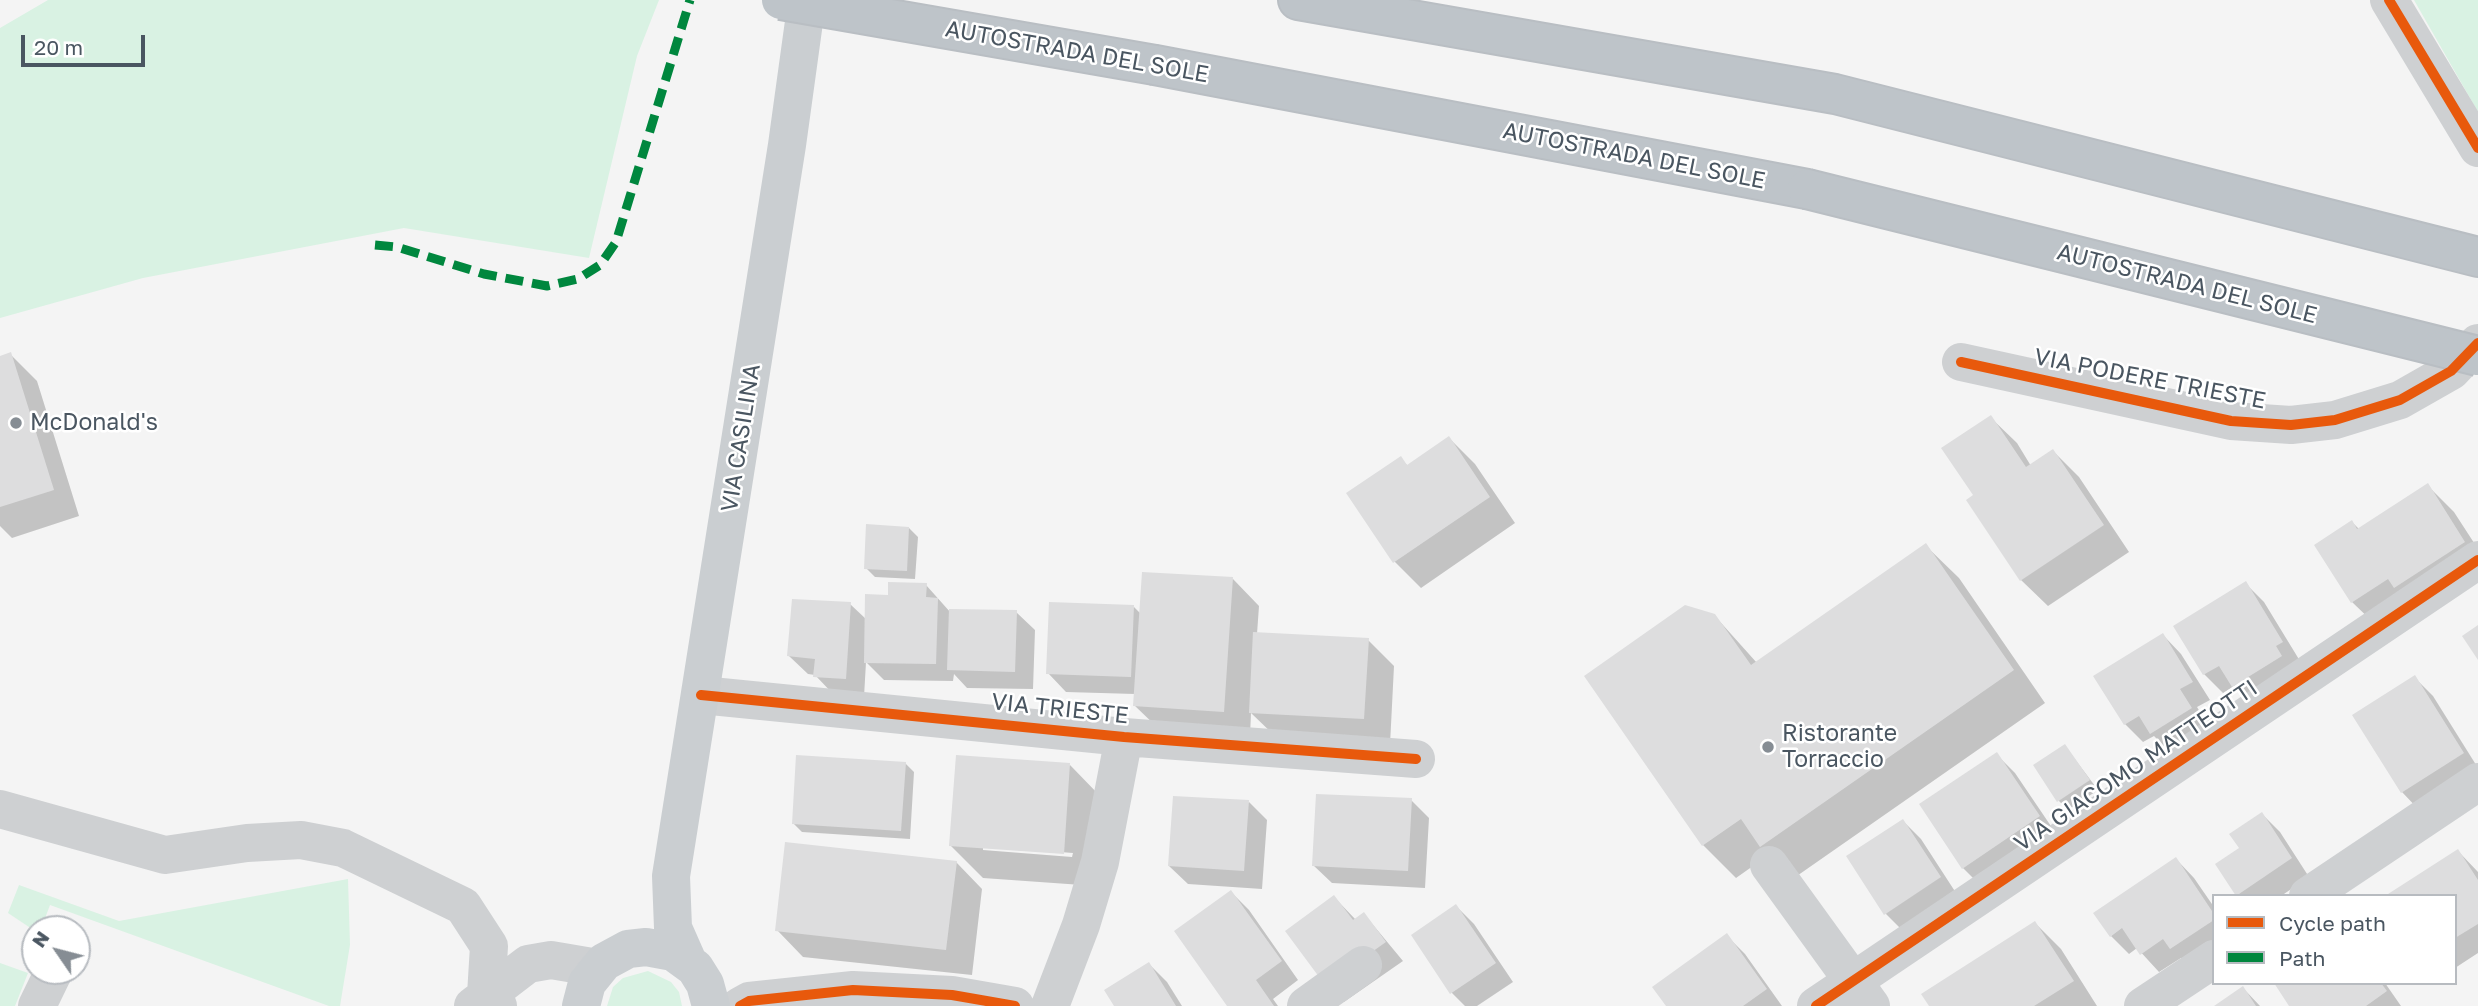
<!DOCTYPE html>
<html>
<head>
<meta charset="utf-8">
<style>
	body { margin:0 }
	#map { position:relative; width:2478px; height:1006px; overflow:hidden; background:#f4f4f4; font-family:"Golos Text",sans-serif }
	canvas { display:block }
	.legend { position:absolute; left:2212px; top:894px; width:245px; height:91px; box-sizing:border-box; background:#fff; border:2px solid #b7bbc0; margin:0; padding:9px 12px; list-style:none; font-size:21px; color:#4a5661 }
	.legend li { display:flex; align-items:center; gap:14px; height:35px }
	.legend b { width:35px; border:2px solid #b7bbc0 }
	.north { position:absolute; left:21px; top:915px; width:70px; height:70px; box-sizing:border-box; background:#fff; border:2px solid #b7bbc0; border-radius:50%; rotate:305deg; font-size:19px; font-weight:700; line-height:28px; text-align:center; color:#4a5661 }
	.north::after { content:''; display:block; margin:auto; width:24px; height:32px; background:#868d94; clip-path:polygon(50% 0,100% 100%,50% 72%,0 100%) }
	.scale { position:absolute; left:21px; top:35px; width:124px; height:32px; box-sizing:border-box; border:4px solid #4a5661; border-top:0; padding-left:9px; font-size:21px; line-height:24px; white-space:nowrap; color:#4a5661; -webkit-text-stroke:5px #fff; paint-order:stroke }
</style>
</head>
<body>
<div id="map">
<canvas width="2478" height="1006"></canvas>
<ul class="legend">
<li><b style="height:9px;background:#e8590c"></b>Cycle path</li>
<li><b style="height:9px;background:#00873e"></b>Path</li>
</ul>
<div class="north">N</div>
<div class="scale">20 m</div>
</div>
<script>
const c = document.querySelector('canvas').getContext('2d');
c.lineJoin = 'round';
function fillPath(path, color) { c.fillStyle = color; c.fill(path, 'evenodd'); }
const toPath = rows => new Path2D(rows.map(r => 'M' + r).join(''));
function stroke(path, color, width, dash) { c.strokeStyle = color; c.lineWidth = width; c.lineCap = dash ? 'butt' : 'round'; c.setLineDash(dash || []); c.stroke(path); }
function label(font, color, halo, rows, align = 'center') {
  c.font = font + ' "Golos Text",sans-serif'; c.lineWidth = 5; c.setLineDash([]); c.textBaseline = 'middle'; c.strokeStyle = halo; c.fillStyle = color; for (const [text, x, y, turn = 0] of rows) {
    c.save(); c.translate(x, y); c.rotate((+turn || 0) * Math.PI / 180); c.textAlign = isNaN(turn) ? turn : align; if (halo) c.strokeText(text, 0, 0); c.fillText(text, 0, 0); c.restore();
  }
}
fillPath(toPath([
	[48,0,659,0,637,56,589,258,404,228,143,278,0,318,0,28],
	[2414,0,2478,0,2478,112],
	[348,879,350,945,340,1006,329,1006,50,905,41,929,35,931,8,913,19,885,119,921],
	[0,963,28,973,15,1006,0,1006],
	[648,971,671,982,679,992,682,1006,607,1006,613,987,623,978]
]), '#d9f2e3');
fillPath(toPath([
	[10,354,37,381,79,516,12,538,0,526,0,358],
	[1990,417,2017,443,2031,466,2053,451,2079,477,2129,552,2048,606,2021,580,1969,501,1976,496],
	[1449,438,1475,464,1515,523,1421,588,1394,561,1401,459,1408,466],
	[2428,486,2454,512,2478,549,2379,628,2352,602,2352,522,2359,529],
	[909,528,918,537,915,579,875,577,866,568],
	[1926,546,1959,578,2045,703,1794,878,1770,854,1736,878,1703,845,1714,615,1757,663],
	[1233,579,1259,606,1257,634,1368,640,1394,666,1390,745,1277,738,1251,713,1250,737,1161,731,1134,705,1135,694,1066,692,1048,673,1134,607,1141,614],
	[2246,584,2264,602,2300,661,2252,704,2234,686,2223,693,2204,674,2175,626],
	[926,585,951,613,1016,612,1035,630,1033,689,967,688,954,674,953,681,884,680,866,662,864,697,834,695,815,675,808,674,789,656,850,604,867,620,890,596],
	[2163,635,2181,654,2210,700,2197,707,2209,727,2169,751,2154,736,2143,742,2125,724],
	[2415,678,2433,696,2478,768,2420,811,2402,792],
	[2065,746,2098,790,2068,810,2059,801],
	[1997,755,2015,773,2057,835,1981,886,1963,868,1921,805],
	[905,763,914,772,910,839,802,832,793,823],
	[1070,765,1102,798,1096,886,983,878,950,845],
	[983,846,1073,853,1072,857,983,850],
	[1411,800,1429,818,1425,888,1332,883,1313,865],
	[1249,802,1267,820,1262,889,1188,884,1169,866],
	[2262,814,2280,832,2309,877,2281,896,2239,896,2241,849],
	[1903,821,1921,839,1958,896,1904,932,1886,914],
	[2458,851,2478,872,2478,953,2455,968,2455,896,2391,895],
	[2176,859,2194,878,2214,907,2214,950,2189,966,2181,958,2159,972,2137,948,2129,954,2111,936],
	[956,862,982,889,972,975,803,957,777,930],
	[1231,892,1249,910,1298,980,1273,999,1278,1006,1229,1006],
	[1334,897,1356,920,1364,914,1403,961,1344,1002,1326,984],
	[1456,906,1474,924,1513,982,1477,1006,1465,1006,1452,993],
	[2035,923,2061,949,2097,1006,1931,1006],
	[1727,936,1745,954,1782,1006,1668,1006],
	[1149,964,1167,982,1182,1006,1116,1006],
	[2276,983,2385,983,2401,1006,2291,1006],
	[2243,988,2260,1006,2217,1006]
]), '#0003');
fillPath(toPath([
	[11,352,54,490,0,507,0,356],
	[1991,415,2026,467,2053,449,2104,525,2020,581,1966,500,1973,495,1941,448],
	[1449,436,1490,497,1393,563,1346,493,1401,456,1407,465],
	[2428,483,2465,542,2394,588,2388,579,2351,603,2314,545,2352,520,2357,529],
	[866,524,909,527,907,571,864,569],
	[1926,543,2014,670,1760,847,1741,819,1702,846,1584,676,1685,605,1715,614,1751,665],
	[1142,572,1233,577,1224,712,1133,706],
	[2246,581,2283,642,2276,646,2282,656,2232,687,2219,666,2203,675,2173,626],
	[888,582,927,583,926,597,938,598,936,664,864,663,865,594,888,595],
	[792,599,851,602,846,679,813,677,815,659,787,656],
	[1049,602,1134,605,1131,677,1046,674],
	[949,609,1017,610,1015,672,947,670],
	[2478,625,2478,660,2462,636],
	[1253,632,1369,638,1364,719,1249,713],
	[2163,633,2193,682,2180,689,2192,708,2150,734,2139,716,2124,725,2093,676],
	[2415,675,2464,753,2401,793,2352,715],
	[2065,744,2090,780,2057,802,2033,765],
	[1997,752,2040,816,1962,869,1919,804],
	[796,755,906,762,901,831,792,824],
	[956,755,1070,763,1064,854,949,846],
	[1316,794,1412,798,1408,871,1312,866],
	[1173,796,1249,800,1244,871,1168,866],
	[2262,812,2292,858,2236,896,2215,864,2239,848,2229,834],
	[1903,819,1941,877,1884,915,1846,856],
	[785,842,957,861,946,950,775,931],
	[2458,849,2478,880,2478,924,2455,938,2455,896,2388,894],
	[2176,857,2214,914,2214,920,2170,949,2163,939,2140,955,2122,928,2110,937,2093,913],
	[1231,890,1282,961,1256,980,1274,1006,1227,1006,1174,931],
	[1334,895,1353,920,1364,912,1386,942,1325,985,1285,931],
	[1456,904,1496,963,1450,994,1411,935],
	[2035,921,2074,981,2034,1006,1929,1006,1921,994],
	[1727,933,1767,989,1743,1006,1666,1006,1652,987],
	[1149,962,1176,1006,1114,1006,1104,990],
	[2274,983,2381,983,2387,991,2366,1006,2289,1006],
	[2243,986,2256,1006,2214,1006]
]), '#ddddde');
const highway = toPath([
	[1298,0,1835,94,2478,257],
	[1155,65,1807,189]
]);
stroke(highway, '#b9bec3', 42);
stroke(toPath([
	[2389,0,2478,148],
	[1961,362,2231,421,2291,425,2335,420,2400,400,2451,371,2478,343],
	[701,695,1124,737,1416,759],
	[0,809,165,855,247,843,301,840,343,848,463,906,489,946,486,995,498,1006],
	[1769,865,1871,1006],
	[2308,896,2478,782],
	[37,1006,54,971],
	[473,1006,528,964,551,960,598,968],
	[740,1006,749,1001,853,990,952,995,1015,1006],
	[1050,1006,1081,925,1100,862,1124,737],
	[1306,1006,1363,965],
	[1816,1006,2478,560],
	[2143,1006,2214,959]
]), '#ced0d2', 38);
stroke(toPath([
	[688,962,673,928,671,876,787,145,807,0],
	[581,1006,587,983,604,962,628,949,646,947,673,952,695,968,705,984,711,1006]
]), '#caced1', 38);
stroke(highway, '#bec4c9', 38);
const highwayBridge = toPath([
	[781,0,1155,65],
	[1807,189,2478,356]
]);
stroke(highwayBridge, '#b9bec3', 42, []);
stroke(highwayBridge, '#bec4c9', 38);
stroke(toPath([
	[375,245,397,247,484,274,547,286,578,279,600,265,616,242,690,0]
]), '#00873e', 9, [18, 9]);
stroke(toPath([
	[2389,0,2478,148],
	[1961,362,2231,421,2291,425,2335,420,2400,400,2451,371,2478,343],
	[701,695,1124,737,1416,759],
	[740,1006,749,1001,853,990,952,995,1015,1006],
	[1816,1006,2478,560]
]), '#e8590c', 10);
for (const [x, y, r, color] of [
	[16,423,7,"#868d94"],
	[1768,747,7,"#868d94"]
]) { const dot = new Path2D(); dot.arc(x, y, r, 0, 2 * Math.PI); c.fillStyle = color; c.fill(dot); stroke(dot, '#fff', 2.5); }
label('23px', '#4a5661', '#fff', [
	["AUTOSTRADA DEL SOLE",1077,52,10],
	["AUTOSTRADA DEL SOLE",1634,156,11],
	["AUTOSTRADA DEL SOLE",2187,284,14],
	["VIA PODERE TRIESTE",2150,379,11],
	["VIA CASILINA",741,438,-81],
	["VIA TRIESTE",1060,709,6],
	["VIA GIACOMO MATTEOTTI",2136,766,-34]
]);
label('23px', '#4a5661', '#fff', [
	["McDonald's",30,423],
	["Ristorante",1782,734],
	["Torraccio",1782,760]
], 'left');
</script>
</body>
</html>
